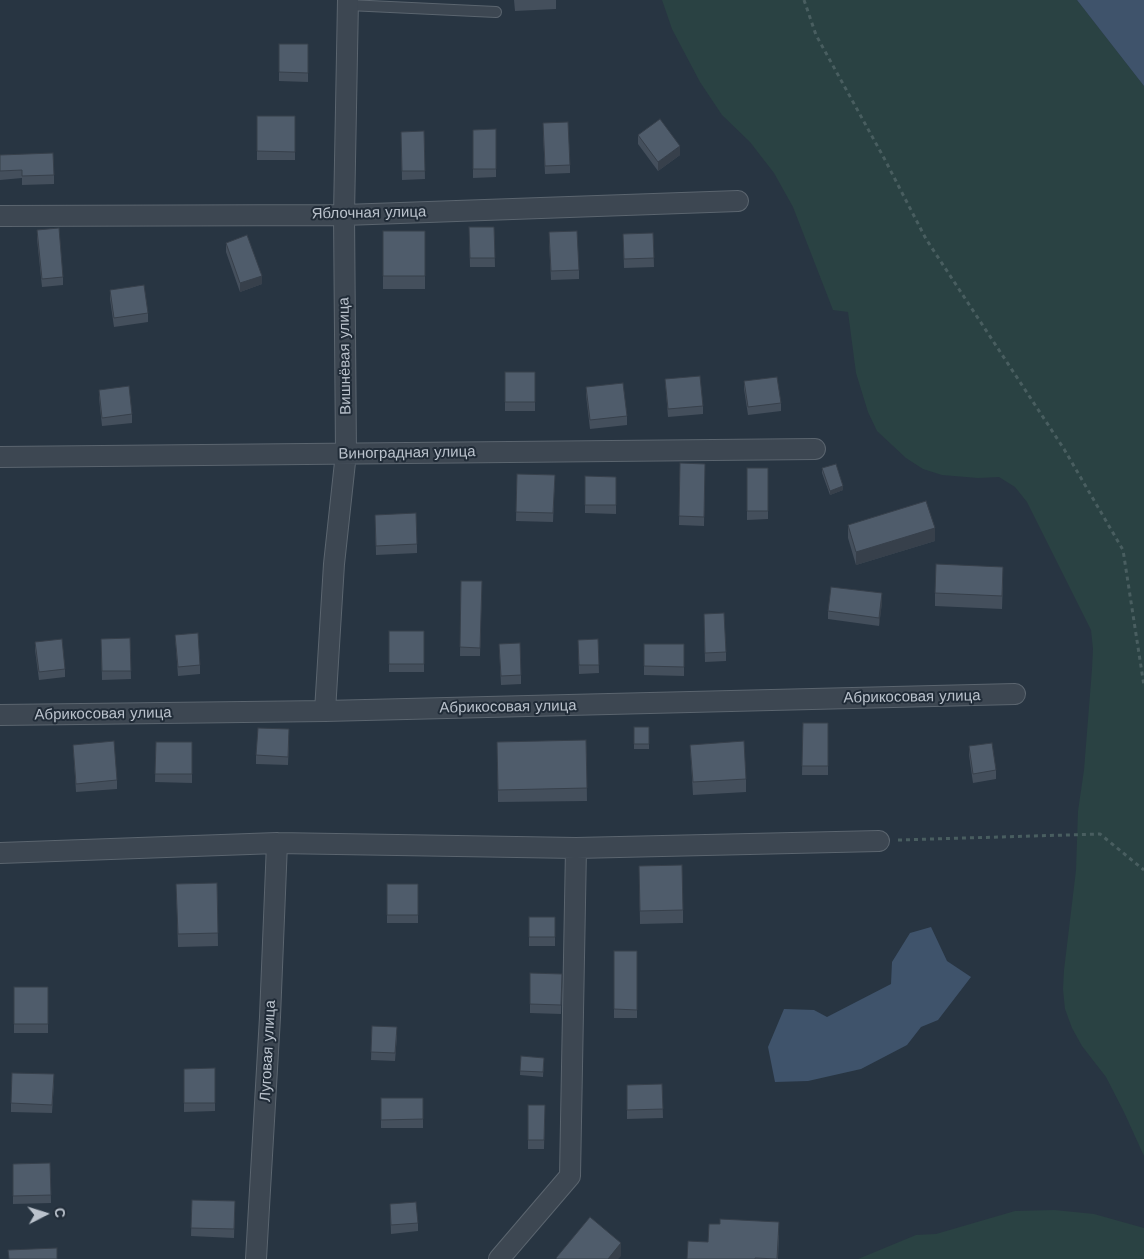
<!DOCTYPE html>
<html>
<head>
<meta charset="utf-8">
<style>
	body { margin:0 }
	#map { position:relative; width:1144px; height:1259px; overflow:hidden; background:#283542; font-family:"Work Sans",sans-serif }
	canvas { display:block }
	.north { position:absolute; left:20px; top:1189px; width:50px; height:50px; -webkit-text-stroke:4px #212c38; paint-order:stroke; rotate:85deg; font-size:14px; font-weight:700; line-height:20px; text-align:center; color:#bac2cc }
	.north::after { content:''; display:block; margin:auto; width:18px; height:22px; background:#bac2cc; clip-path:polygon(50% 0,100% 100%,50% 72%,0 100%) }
</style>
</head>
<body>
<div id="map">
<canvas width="1144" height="1259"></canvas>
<div class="north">С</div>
</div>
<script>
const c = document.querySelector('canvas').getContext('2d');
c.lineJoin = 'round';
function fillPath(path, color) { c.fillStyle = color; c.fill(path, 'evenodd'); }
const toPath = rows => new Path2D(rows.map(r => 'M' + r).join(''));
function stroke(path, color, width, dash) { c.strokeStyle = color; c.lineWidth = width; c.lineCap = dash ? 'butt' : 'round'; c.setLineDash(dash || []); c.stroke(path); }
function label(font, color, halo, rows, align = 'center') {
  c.font = font + ' "Work Sans",sans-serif'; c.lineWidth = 4; c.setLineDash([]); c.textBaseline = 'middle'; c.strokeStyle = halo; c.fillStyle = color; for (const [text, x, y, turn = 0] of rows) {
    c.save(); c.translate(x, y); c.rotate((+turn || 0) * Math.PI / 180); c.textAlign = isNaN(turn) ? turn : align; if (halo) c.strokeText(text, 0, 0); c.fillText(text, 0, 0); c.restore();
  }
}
fillPath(toPath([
	[662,0,1077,0,1144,86,1144,1156,1124,1112,1106,1077,1082,1046,1072,1028,1065,1009,1063,989,1064,970,1076,870,1078,811,1084,770,1092,669,1093,649,1091,630,1027,502,1015,487,999,477,978,478,942,475,923,469,906,458,877,431,868,412,856,373,848,312,833,310,793,207,774,173,750,142,722,115,700,82,672,29],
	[1054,1210,1094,1214,1144,1228,1144,1259,858,1259,916,1235,936,1234,1015,1211]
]), '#2a4243');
fillPath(toPath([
	[1077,0,1144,0,1144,86],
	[931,927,947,961,971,977,938,1020,921,1027,907,1045,861,1069,808,1081,775,1082,768,1047,784,1009,814,1010,827,1017,891,984,892,962,910,933]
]), '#3f536b');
const service = toPath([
	[348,5,496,12]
]);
const minor = toPath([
	[0,216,344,215,738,201],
	[0,457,815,449],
	[325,711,334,564,346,453,344,215,348,0],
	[0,715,325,711,1015,694],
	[0,853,277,843,576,848,879,841],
	[256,1259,270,1017,277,843],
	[499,1259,570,1176,576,848]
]);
stroke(service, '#5b656f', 12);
stroke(minor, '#5b656f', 22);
stroke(toPath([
	[804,0,816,35,884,158,926,239,1064,449,1123,550,1144,686],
	[898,840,1100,834,1144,870]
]), '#495e60', 3, [4, 4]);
stroke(service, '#3d4752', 10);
stroke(minor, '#3d4752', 20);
fillPath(toPath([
	[514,0,556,0,556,9,515,11],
	[308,44,308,82,279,81,279,72],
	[257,116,295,116,295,160,257,160],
	[496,129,496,177,473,178,473,130],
	[424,131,425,179,402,180,401,132],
	[543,132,570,165,570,173,545,174],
	[638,135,680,155,658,171,638,144],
	[0,155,54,175,54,184,22,185,22,178,0,180],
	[469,227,494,227,495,267,470,267],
	[37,230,63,277,63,285,42,287,37,239],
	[383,231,425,276,425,289,383,289],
	[653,233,654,267,624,268,623,234],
	[549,241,579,270,579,279,551,280],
	[226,243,262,284,240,292,226,252],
	[110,290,148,313,148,322,114,327,110,299],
	[505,372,535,372,535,411,505,411],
	[665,379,703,406,703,414,668,417],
	[744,381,781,403,781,411,748,415,744,389],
	[586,387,627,416,627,425,590,429,586,395],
	[99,390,132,414,132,423,102,426,99,398],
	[680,463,705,464,704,526,679,525],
	[747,468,768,468,768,519,747,520],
	[822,468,843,490,830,495,822,473],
	[517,474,555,475,553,522,516,521],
	[585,476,616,477,616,514,585,513],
	[375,515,417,544,417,553,376,555],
	[848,525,935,541,856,565,848,538],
	[1003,580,1002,609,935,606,935,593],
	[461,581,482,581,480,656,460,656],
	[882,602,879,626,828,619,828,611],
	[704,623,726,652,726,661,705,662],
	[389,631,424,631,424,672,389,672],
	[175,635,200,665,200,674,178,676],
	[130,638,131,679,102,680,101,639],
	[598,639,599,673,579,674,578,640],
	[35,642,65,669,65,677,39,680,35,650],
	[499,644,521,675,521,684,501,685],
	[644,644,684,644,684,676,644,675],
	[803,723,828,723,828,775,802,775],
	[634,727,649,727,649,749,634,749],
	[289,738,288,765,256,764,256,755],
	[586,740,587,801,498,802,497,742],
	[156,742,192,742,192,783,155,782],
	[73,745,117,780,117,789,76,792],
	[690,745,746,779,746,792,693,795],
	[969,746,996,770,996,779,973,783,969,755],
	[639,866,683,910,683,923,640,924],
	[217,883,218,946,178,947,176,884],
	[387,884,418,915,418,923,387,923],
	[529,917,555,917,555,946,529,946],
	[614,951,637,951,637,1018,614,1018],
	[562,974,561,1014,530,1013,530,1004],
	[14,987,48,987,48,1033,14,1033],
	[372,1026,397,1035,395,1061,371,1060],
	[521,1056,544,1058,543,1077,520,1075],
	[215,1068,215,1111,184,1112,184,1069],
	[54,1083,52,1113,11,1112,11,1103],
	[662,1084,663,1118,627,1119,627,1085],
	[381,1098,423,1098,423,1128,381,1128],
	[545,1105,544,1149,528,1149,528,1140],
	[50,1163,51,1203,13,1204,13,1164],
	[192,1200,235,1201,234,1238,191,1236],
	[390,1204,418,1223,418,1231,391,1234],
	[779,1235,778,1259,687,1259,708,1242]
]), '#444f5c');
fillPath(toPath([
	[680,146,680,155,658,171,658,162],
	[262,276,262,284,240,292,240,283],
	[843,486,843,490,830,495,830,491],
	[935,528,935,541,856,565,856,552],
	[882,593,882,602,879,626,879,618],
	[621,1243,621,1256,618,1259,608,1259]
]), '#37404b');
const building = toPath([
	[279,44,308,44,308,73,279,72,279,44],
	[257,116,295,116,295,152,257,151,257,116],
	[660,119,680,146,658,162,638,135,660,119],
	[568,122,570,165,545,166,543,123,568,122],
	[496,129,496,169,473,169,473,130,496,129],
	[424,131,425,171,402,171,401,132,424,131],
	[53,153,54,175,22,176,22,170,0,171,0,155,53,153],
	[469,227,494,227,495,258,470,258,469,227],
	[59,228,63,277,42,279,37,230,59,228],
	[383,231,425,231,425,276,383,276,383,231],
	[577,231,579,270,551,271,549,232,577,231],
	[653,233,654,258,624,259,623,234,653,233],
	[247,235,262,276,240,283,226,243,247,235],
	[144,285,148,313,114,318,110,290,144,285],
	[505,372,535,372,535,402,505,402,505,372],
	[700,376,703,406,668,409,665,379,700,376],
	[777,377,781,403,748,407,744,381,777,377],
	[623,383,627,416,590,420,586,387,623,383],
	[129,386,132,414,102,418,99,390,129,386],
	[680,463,705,464,704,517,679,516,680,463],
	[836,464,843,486,830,491,822,468,836,464],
	[747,468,768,468,768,511,747,511,747,468],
	[517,474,555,475,553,513,516,512,517,474],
	[585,476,616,477,616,505,585,505,585,476],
	[926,501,935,528,856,552,848,525,926,501],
	[416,513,417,544,376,546,375,515,416,513],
	[936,564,1003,567,1002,596,935,593,936,564],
	[461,581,482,581,480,648,460,647,461,581],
	[831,587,882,593,879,618,828,611,831,587],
	[724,613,726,652,705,653,704,614,724,613],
	[389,631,424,631,424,664,389,664,389,631],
	[198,633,200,665,178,667,175,635,198,633],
	[130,638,131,671,102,671,101,639,130,638],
	[62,639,65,669,39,672,35,642,62,639],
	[598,639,599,665,579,665,578,640,598,639],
	[520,643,521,675,501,676,499,644,520,643],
	[644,644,684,644,684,667,644,666,644,644],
	[803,723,828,723,828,766,802,766,803,723],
	[634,727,649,727,649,744,634,744,634,727],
	[258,728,289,729,288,757,256,755,258,728],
	[586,740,587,788,498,790,497,742,586,740],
	[114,741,117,780,76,784,73,745,114,741],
	[744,741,746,779,693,782,690,745,744,741],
	[156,742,192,742,192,774,155,774,156,742],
	[992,743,996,770,973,774,969,746,992,743],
	[682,865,683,910,640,911,639,866,682,865],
	[217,883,218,933,178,934,176,884,217,883],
	[387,884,418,884,418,915,387,915,387,884],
	[529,917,555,917,555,937,529,937,529,917],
	[614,951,637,951,637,1010,614,1009,614,951],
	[530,973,562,974,561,1005,530,1004,530,973],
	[14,987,48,987,48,1024,14,1024,14,987],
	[372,1026,397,1027,395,1053,371,1052,372,1026],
	[521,1056,544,1058,543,1072,520,1071,521,1056],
	[215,1068,215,1103,184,1103,184,1069,215,1068],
	[12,1073,54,1074,52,1105,11,1103,12,1073],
	[662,1084,663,1109,627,1110,627,1085,662,1084],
	[381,1098,423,1098,423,1119,381,1120,381,1098],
	[528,1105,545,1105,544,1140,528,1140,528,1105],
	[50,1163,51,1195,13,1196,13,1164,50,1163],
	[192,1200,235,1201,234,1229,191,1228,192,1200],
	[416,1202,418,1223,391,1225,390,1204,416,1202],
	[590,1217,621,1243,608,1259,557,1259,556,1258,590,1217],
	[720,1219,779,1222,777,1259,755,1258,755,1259,687,1259,688,1241,708,1242,709,1224,720,1224,720,1219],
	[57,1248,57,1259,9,1259,8,1250,57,1248]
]);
fillPath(building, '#4f5c6b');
stroke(building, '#37404b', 1);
label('15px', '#bac2cc', '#212c38', [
	["Яблочная улица",369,213,-1],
	["Вишнёвая улица",345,356,-91],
	["Виноградная улица",407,453,-1],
	["Абрикосовая улица",912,697,-1],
	["Абрикосовая улица",508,707,-1],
	["Абрикосовая улица",103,714,-1],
	["Луговая улица",268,1051,-87]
]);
</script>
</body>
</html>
